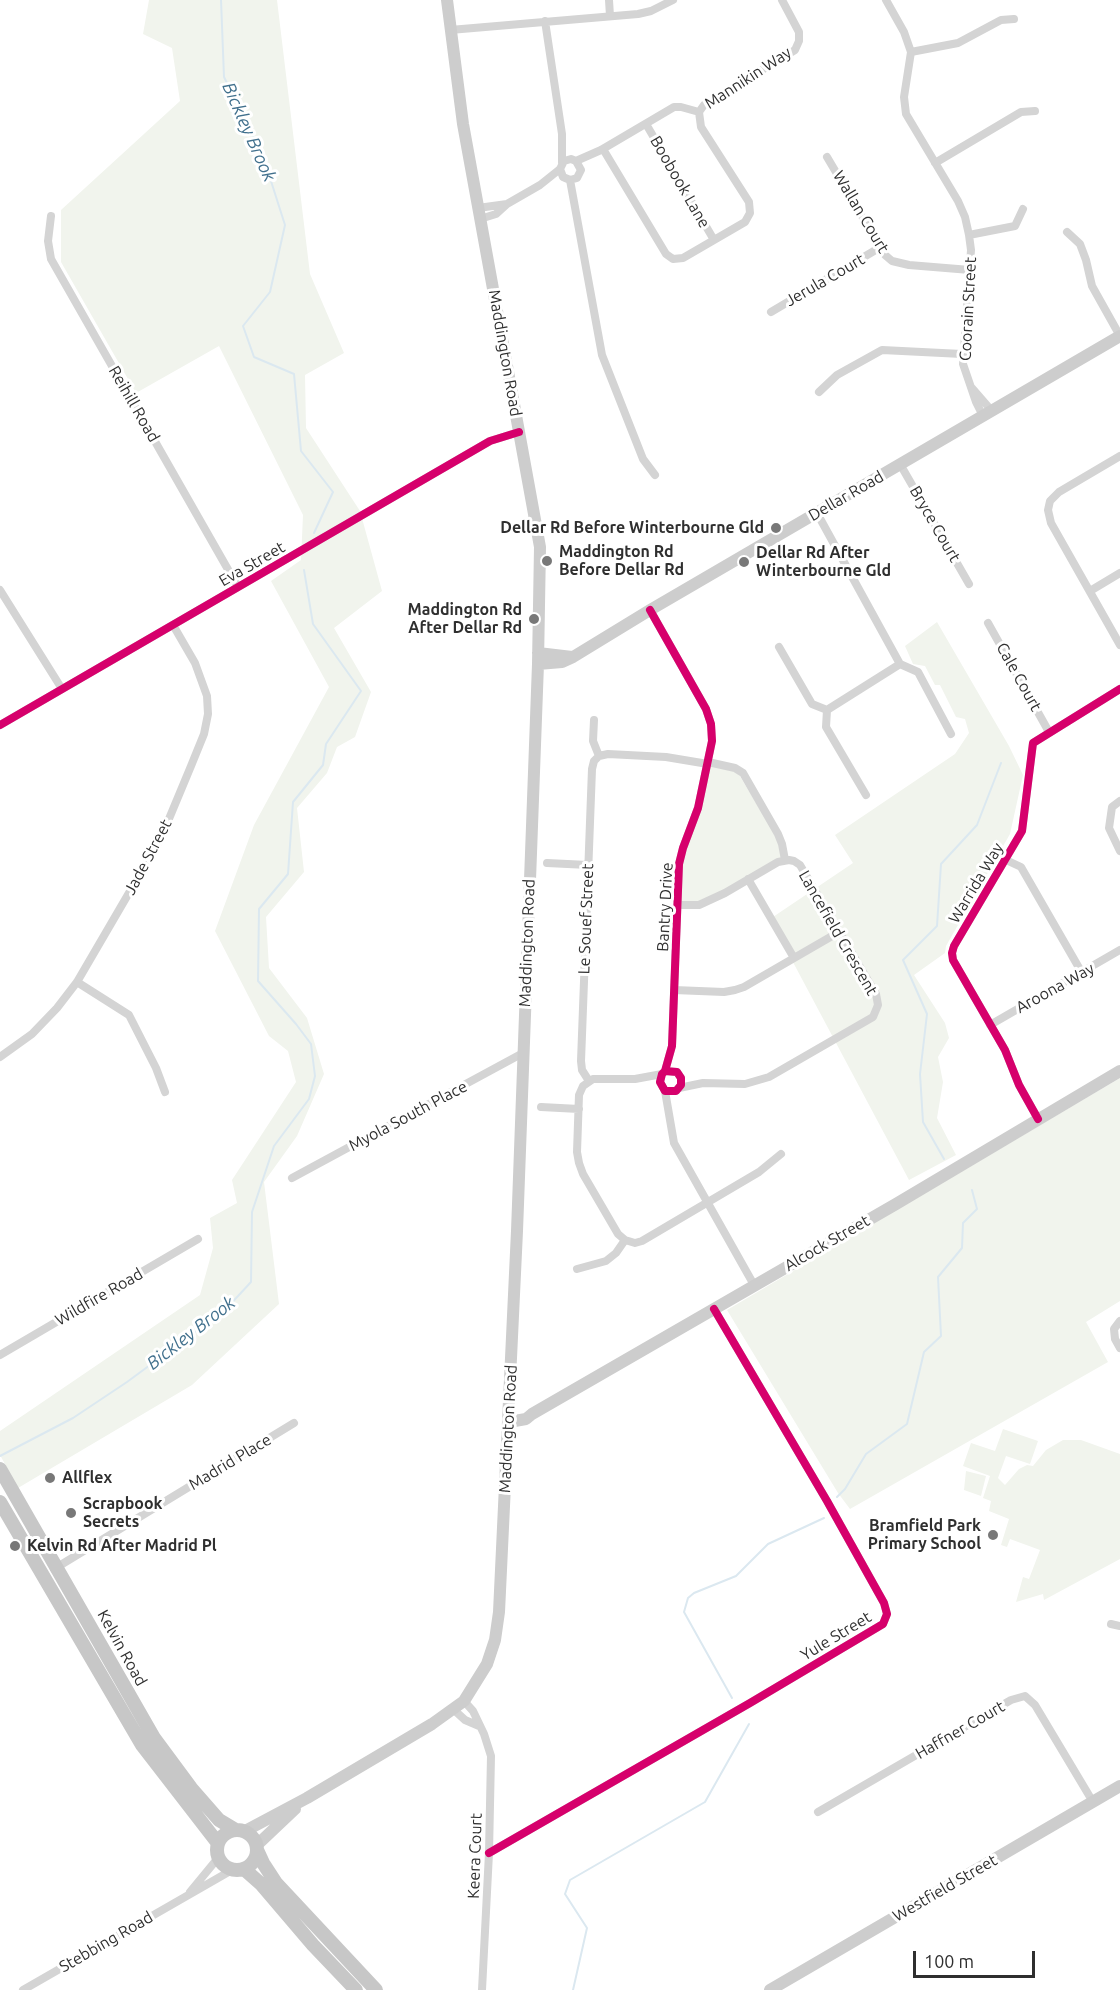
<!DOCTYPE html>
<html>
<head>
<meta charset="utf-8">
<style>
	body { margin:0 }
	#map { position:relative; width:1120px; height:1990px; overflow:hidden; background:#fff; font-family:Ubuntu,sans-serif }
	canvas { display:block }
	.scale { position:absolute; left:913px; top:1951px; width:122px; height:27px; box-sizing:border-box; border:3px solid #2f2f2f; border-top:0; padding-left:8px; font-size:18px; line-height:21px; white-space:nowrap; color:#2f2f2f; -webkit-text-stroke:4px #fff; paint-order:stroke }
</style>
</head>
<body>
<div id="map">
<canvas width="1120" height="1990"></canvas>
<div class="scale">100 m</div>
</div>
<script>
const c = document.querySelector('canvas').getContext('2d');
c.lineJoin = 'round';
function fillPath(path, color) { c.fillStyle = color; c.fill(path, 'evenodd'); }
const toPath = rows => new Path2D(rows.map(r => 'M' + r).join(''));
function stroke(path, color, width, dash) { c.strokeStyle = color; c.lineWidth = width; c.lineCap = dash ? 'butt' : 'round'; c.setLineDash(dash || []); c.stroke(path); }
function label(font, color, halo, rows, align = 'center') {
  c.font = font + ' Ubuntu,sans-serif'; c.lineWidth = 6; c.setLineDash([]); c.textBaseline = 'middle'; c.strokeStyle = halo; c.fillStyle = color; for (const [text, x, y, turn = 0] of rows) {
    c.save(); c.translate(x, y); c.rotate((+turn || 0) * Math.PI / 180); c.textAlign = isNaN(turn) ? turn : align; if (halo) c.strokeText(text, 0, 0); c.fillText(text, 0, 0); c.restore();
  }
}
fillPath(toPath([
	[149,0,277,0,310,274,344,353,305,375,306,428,360,511,382,591,334,628,371,692,355,737,337,747,327,773,297,808,304,872,266,917,269,968,307,1018,324,1074,297,1136,264,1182,279,1304,192,1385,18,1488,0,1455,0,1431,200,1295,213,1248,210,1218,237,1203,232,1180,296,1082,288,1051,269,1036,215,931,254,825,329,687,271,581,301,560,303,515,219,346,136,393,61,262,61,210,180,101,172,48,143,34],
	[937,622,1009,746,1023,775,1010,834,946,946,945,953,914,975,945,1023,949,1038,938,1057,943,1082,937,1118,956,1155,909,1180,770,919,853,863,835,835,955,754,969,733,965,719,956,717,940,685,935,685,925,666,913,664,905,646],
	[708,762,735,768,783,848,785,860,699,905,678,905,679,878],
	[1120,1078,1120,1301,1086,1322,1108,1362,850,1509,838,1493,727,1310],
	[1003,1429,1038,1441,1030,1464,1006,1456,998,1478,1005,1485,1019,1469,1027,1465,1033,1466,1046,1450,1063,1440,1081,1440,1120,1454,1120,1559,1044,1600,1043,1594,1016,1602,1023,1577,1029,1579,1040,1550,1010,1539,1007,1547,1001,1545,1009,1519,989,1511,991,1501,983,1498,990,1476,963,1466,971,1443,995,1451],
	[966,1471,986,1476,981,1496,964,1490]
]), '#f1f4ed');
stroke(toPath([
	[221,0,224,77,263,156,285,225,270,292,243,326,254,357,294,374,301,451,333,492,314,533],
	[944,1159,923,1122,920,1074,927,1014,903,960,937,926,941,864,977,825,1001,763],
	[0,1456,73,1418,127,1382,226,1309,251,1282,252,1212,274,1146,309,1099,315,1076,311,1044,296,1024,258,981,259,909,288,874,293,802,323,765,326,744,361,691,313,624,304,570],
	[837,1497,845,1489,866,1454,907,1424,924,1352,941,1336,938,1277,962,1248,963,1223,977,1209,972,1190],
	[732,1698,684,1612,688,1598,694,1593,736,1576,768,1544,824,1518],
	[573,1990,587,1928,565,1894,570,1880,705,1802,749,1724]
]), '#dbe8f0', 2);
stroke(toPath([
	[609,0,610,16],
	[886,0,904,32,911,52,904,97,906,114,958,201,965,217,969,235,971,250,963,364,976,402,983,416],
	[545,21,562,134,562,163],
	[450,30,638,14,651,11,673,0],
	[911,52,958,43,1001,20,1014,19],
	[646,124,714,240],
	[603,149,666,254,673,259,683,258,745,222,750,213,749,202,701,127,699,112,704,105,795,50,799,41,799,32,782,0],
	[827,157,885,255,892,261,909,265,970,270],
	[576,161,601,150,674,107,681,107,699,112],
	[935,163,1021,112,1035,111],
	[570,180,602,355,643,459,655,475],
	[478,208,507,204],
	[51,216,48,241,51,259,238,587],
	[480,219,496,214,507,204,540,185,560,169,564,161,571,159,576,161,581,170,577,178,570,180,563,177,560,169],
	[1067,232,1080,244,1086,260,1092,286,1120,336],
	[969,235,1015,226,1023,209],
	[771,312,879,248],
	[972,388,992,411],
	[819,392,837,375,882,350,962,354],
	[1120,456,1059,492,1050,501,1048,510,1051,523,1120,645],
	[900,464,969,584],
	[817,513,900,664,827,710,826,727,866,795],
	[0,590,62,689],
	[1090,591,1120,573],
	[650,610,706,709,711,724,712,741,698,808,683,848,679,864,672,1046,665,1071,662,1074,660,1082,665,1091,676,1091,681,1085,681,1078,677,1072,665,1071],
	[988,623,1049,732],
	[779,647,812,704,827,710],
	[900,664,918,672,951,734],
	[594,720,593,741,599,756],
	[0,725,490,441,519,432],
	[708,762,735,768,743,773,778,834,782,844,785,860],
	[1120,801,1112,807,1109,828,1120,851],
	[1006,860,1021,867,1082,973],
	[547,863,588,865],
	[748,879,794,958],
	[678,905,699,905,725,893,778,862,789,860,794,861,800,865,876,994,878,1005,873,1017,769,1077,745,1084,703,1083,679,1088],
	[77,982,129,1015,156,1068,165,1092],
	[674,990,724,992,735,990,744,987,839,932],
	[990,1025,1120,950],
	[0,1057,32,1034,57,1008,77,982,161,838,191,766,204,734,208,714,207,696,195,663,173,625],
	[662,1074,635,1079,593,1079,583,1086,579,1095,577,1152,579,1163,583,1174,618,1234,625,1240,635,1243,642,1241,759,1172,781,1154],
	[589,1081,582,1070,581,1061,592,769,594,761,599,756,608,754,666,757,708,764],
	[665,1091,674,1143,754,1285],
	[541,1107,579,1109],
	[1038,1119,1019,1085,1005,1050,953,960,952,953,954,946,1022,831,1033,743,1120,689],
	[292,1178,523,1053],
	[577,1269,606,1261,616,1253,625,1240],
	[1120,1321,1114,1329,1115,1339,1120,1348],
	[0,1355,198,1239],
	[54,1569,294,1423],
	[1111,1624,1120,1626],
	[464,1701,473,1711,484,1734,491,1756,489,1853,482,1990],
	[453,1709,465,1720,479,1726],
	[818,1812,1011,1700,1025,1696,1035,1705,1093,1802],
	[489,1853,750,1703,883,1624,887,1614,884,1603,827,1501,714,1309],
	[190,1892,218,1858],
	[23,1990,232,1870]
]), '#d4d4d4', 8);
stroke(toPath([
	[538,653,572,657],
	[538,664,562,662,573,657,650,610,1120,336],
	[509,1422,526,1419,532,1414,896,1204,1120,1071],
	[245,1831,307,1798,432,1724,464,1701,487,1664,495,1640,499,1612,517,1231,538,664,540,547,463,124,447,0],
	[257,1845,295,1809],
	[770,1990,1120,1786]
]), '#cdcdcd', 12);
stroke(toPath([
	[0,1469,154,1738,191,1788,219,1820,234,1829],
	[0,1502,142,1745,217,1842],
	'217 1850a20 20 0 1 1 40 0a20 20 0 1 1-40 0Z',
	[257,1850,263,1863,276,1883,376,1990],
	[244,1869,261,1884,313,1945,356,1990]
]), '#c7c7c7', 14);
stroke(toPath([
	[650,610,706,709,711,724,712,741,698,808,683,848,679,864,672,1046,665,1071,662,1074,660,1082,665,1091,676,1091,681,1085,681,1078,677,1072,665,1071],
	[0,725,490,441,519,432],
	[1038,1119,1019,1085,1005,1050,953,960,952,953,954,946,1022,831,1033,743,1120,689],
	[489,1853,750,1703,883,1624,887,1614,884,1603,827,1501,714,1309]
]), '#d6006c', 8);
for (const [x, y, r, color] of [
	[776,528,6,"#787878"],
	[547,561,6,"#787878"],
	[744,562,6,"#787878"],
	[534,619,6,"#787878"],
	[50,1478,6,"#787878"],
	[71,1513,6,"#787878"],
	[993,1535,6,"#787878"],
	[15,1546,6,"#787878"]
]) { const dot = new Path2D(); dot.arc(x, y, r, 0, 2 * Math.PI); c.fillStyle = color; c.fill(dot); stroke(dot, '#fff', 2); }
label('16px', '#2f2f2f', '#fff', [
	["Mannikin Way",748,78,-33],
	["Boobook Lane",680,182,60],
	["Wallan Court",861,212,59],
	["Jerula Court",825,280,-30],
	["Coorain Street",968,309,-87],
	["Maddington Road",505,353,80],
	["Reihill Road",134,404,60],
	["Dellar Road",846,496,-30],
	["Bryce Court",935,524,60],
	["Eva Street",252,564,-30],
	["Cale Court",1019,677,61],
	["Jade Street",148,857,-62],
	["Warrida Way",976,883,-59],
	["Bantry Drive",665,907,-87],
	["Le Souef Street",586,919,-88],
	["Lancefield Crescent",838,933,60],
	["Maddington Road",527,943,-88],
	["Aroona Way",1055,988,-29],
	["Myola South Place",408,1116,-28],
	["Alcock Street",827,1243,-30],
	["Wildfire Road",99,1297,-30],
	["Maddington Road",508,1429,-87],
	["Madrid Place",230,1462,-31],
	["Yule Street",836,1636,-31],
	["Kelvin Road",122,1648,61],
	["Haffner Court",960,1730,-30],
	["Keera Court",475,1856,-88],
	["Westfield Street",945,1888,-30],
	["Stebbing Road",106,1942,-30]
]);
label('bold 16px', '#2f2f2f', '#fff', [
	["Dellar Rd Before Winterbourne Gld",764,528,"right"],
	["Maddington Rd",559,552],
	["Before Dellar Rd",559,570],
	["Dellar Rd After",756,553],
	["Winterbourne Gld",756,571],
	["Maddington Rd",522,610,"right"],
	["After Dellar Rd",522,628,"right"],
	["Allflex",62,1478],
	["Scrapbook",83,1504],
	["Secrets",83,1522],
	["Bramfield Park",981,1526,"right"],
	["Primary School",981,1544,"right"],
	["Kelvin Rd After Madrid Pl",27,1546]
], 'left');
label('italic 18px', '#41708d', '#fff', [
	["Bickley Brook",249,132,66],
	["Bickley Brook",191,1333,-38]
]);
</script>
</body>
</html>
